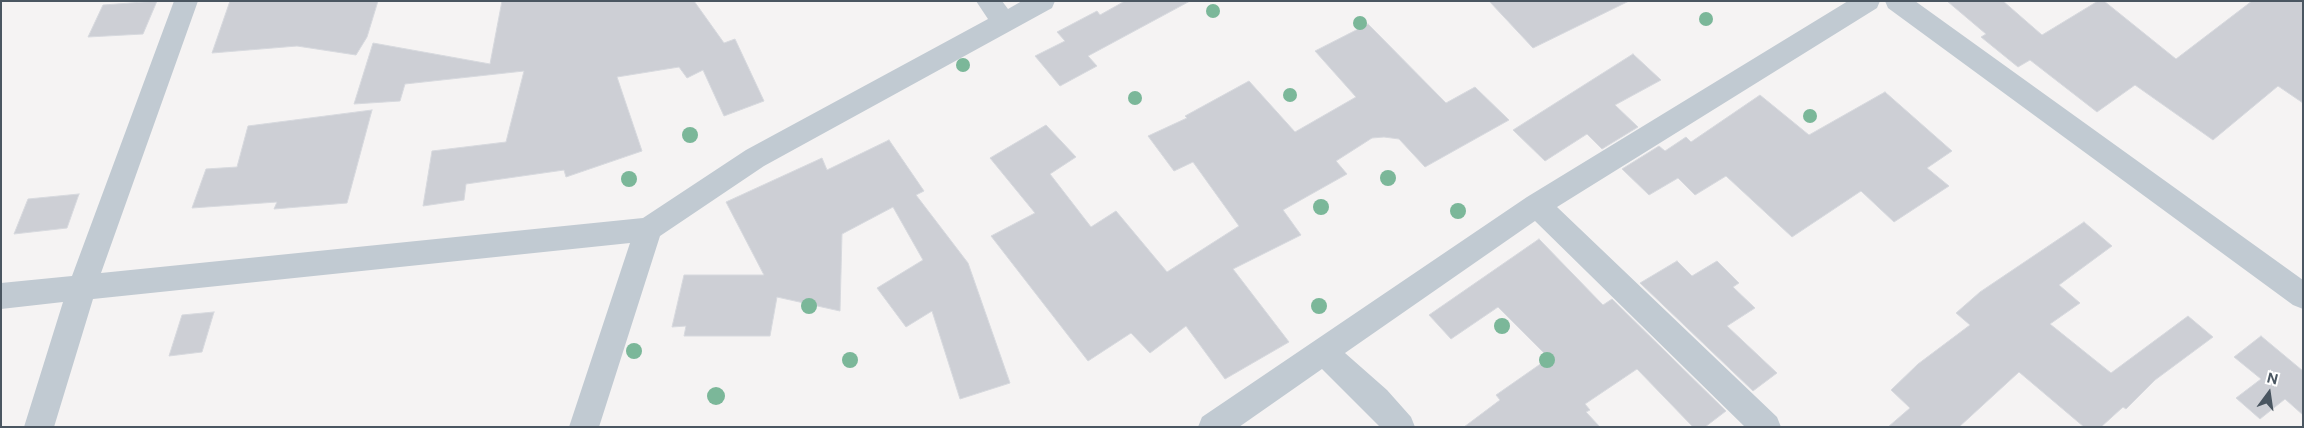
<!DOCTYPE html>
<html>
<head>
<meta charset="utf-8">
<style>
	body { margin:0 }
	#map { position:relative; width:2304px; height:428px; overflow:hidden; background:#f5f3f3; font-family:"Public Sans",sans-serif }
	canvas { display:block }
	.frame { position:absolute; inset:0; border:2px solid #4a5661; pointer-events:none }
	.north { position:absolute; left:2244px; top:368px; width:50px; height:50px; -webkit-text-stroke:4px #fff; paint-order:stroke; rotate:14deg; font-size:14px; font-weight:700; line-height:20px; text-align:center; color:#4a5661 }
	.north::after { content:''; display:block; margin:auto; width:18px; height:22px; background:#4a5661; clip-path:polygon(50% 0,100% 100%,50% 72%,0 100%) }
</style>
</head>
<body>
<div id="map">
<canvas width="2304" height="428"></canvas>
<div class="frame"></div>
<div class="north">N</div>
</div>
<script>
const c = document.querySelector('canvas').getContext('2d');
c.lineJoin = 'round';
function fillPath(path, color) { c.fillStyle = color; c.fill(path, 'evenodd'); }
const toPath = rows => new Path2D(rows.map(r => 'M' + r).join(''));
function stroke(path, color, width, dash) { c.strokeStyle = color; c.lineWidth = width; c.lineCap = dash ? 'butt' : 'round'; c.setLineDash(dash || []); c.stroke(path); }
const building = toPath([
	[157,1,143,34,88,37,103,5,157,1],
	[230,1,378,1,367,37,356,55,297,46,212,53,230,1],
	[502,1,694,1,724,43,735,39,764,101,724,116,703,70,687,78,679,67,617,77,642,151,566,177,564,170,466,184,464,200,423,206,432,151,506,142,524,71,405,84,400,101,354,104,373,43,490,64,502,1],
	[1125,1,1190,1,1088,56,1097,66,1060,86,1035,56,1065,41,1057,32,1097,11,1100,15,1125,1],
	[1489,1,1629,1,1533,48,1489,1],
	[1947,1,2003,1,2042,35,2098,1,2104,1,2176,59,2252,1,2303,1,2303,103,2278,86,2213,140,2135,85,2097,112,2030,60,2018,67,1981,37,1986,34,1947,1],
	[1368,24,1446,103,1475,87,1509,120,1425,167,1399,139,1384,137,1372,138,1336,161,1347,174,1283,210,1301,235,1233,269,1289,342,1225,379,1186,326,1150,353,1131,333,1088,361,991,236,1035,213,990,158,1046,125,1076,157,1050,174,1091,227,1116,211,1167,272,1239,226,1193,162,1174,171,1148,136,1187,118,1185,116,1249,81,1295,132,1356,97,1315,51,1368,24],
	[1633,54,1661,80,1615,105,1638,127,1602,149,1587,134,1545,161,1513,130,1633,54],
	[1885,92,1952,151,1927,168,1949,186,1894,222,1861,191,1792,237,1726,176,1695,195,1678,178,1649,195,1622,169,1659,146,1665,151,1686,137,1691,142,1760,95,1809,135,1885,92],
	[372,110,347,203,274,209,277,202,192,208,206,169,237,167,248,126,372,110],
	[889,140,924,191,916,195,968,263,1010,383,960,399,932,311,906,327,877,288,923,260,893,207,842,234,840,311,777,297,770,336,684,336,686,326,672,327,684,275,764,275,726,202,822,158,827,170,889,140],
	[79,194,67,228,14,234,28,199,79,194],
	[2084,222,2112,246,2059,285,2080,303,2050,324,2111,373,2188,316,2213,337,2155,380,2126,409,2123,407,2101,427,2084,427,2019,372,1959,427,1888,427,1910,408,1891,390,1918,364,1970,325,1956,313,1980,292,2084,222],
	[1539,239,1603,305,1612,299,1726,411,1705,427,1693,427,1637,369,1585,404,1590,410,1586,412,1600,427,1464,427,1500,400,1496,395,1549,358,1498,307,1451,339,1429,315,1539,239],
	[1677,261,1692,276,1717,261,1739,283,1733,287,1755,308,1727,326,1777,373,1753,391,1640,283,1677,261],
	[214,312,202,352,169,356,182,315,214,312],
	[2261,336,2303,371,2303,415,2285,399,2260,419,2236,398,2261,379,2234,357,2261,336]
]);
fillPath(building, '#cdcfd5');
stroke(building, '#d7d9de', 1);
fillPath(toPath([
	[174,1,198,1,101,273,643,218,746,150,988,19,976,1,1002,1,1008,9,1022,1,1055,1,1052,8,764,166,660,236,599,427,569,427,630,243,93,299,54,427,24,427,63,302,1,309,1,283,72,276,174,1],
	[1848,1,1880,1,1877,8,1557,207,1777,417,1781,427,1745,427,1535,221,1345,353,1387,390,1411,417,1415,427,1380,427,1322,369,1239,427,1198,427,1202,417,1527,197,1848,1],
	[1885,1,1915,1,2303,280,2303,309,2293,305,1888,8,1885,1]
]), '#c1cad2');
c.fillStyle = '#7bb799';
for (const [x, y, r] of [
	[1213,11,7],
	[1706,19,7],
	[1360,23,7],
	[963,65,7],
	[1290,95,7],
	[1135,98,7],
	[1810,116,7],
	[690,135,8],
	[1388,178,8],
	[629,179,8],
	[1321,207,8],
	[1458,211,8],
	[809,306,8],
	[1319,306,8],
	[1502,326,8],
	[634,351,8],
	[850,360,8],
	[1547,360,8],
	[716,396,9]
]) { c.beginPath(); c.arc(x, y, r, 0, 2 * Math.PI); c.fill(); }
</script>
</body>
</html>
